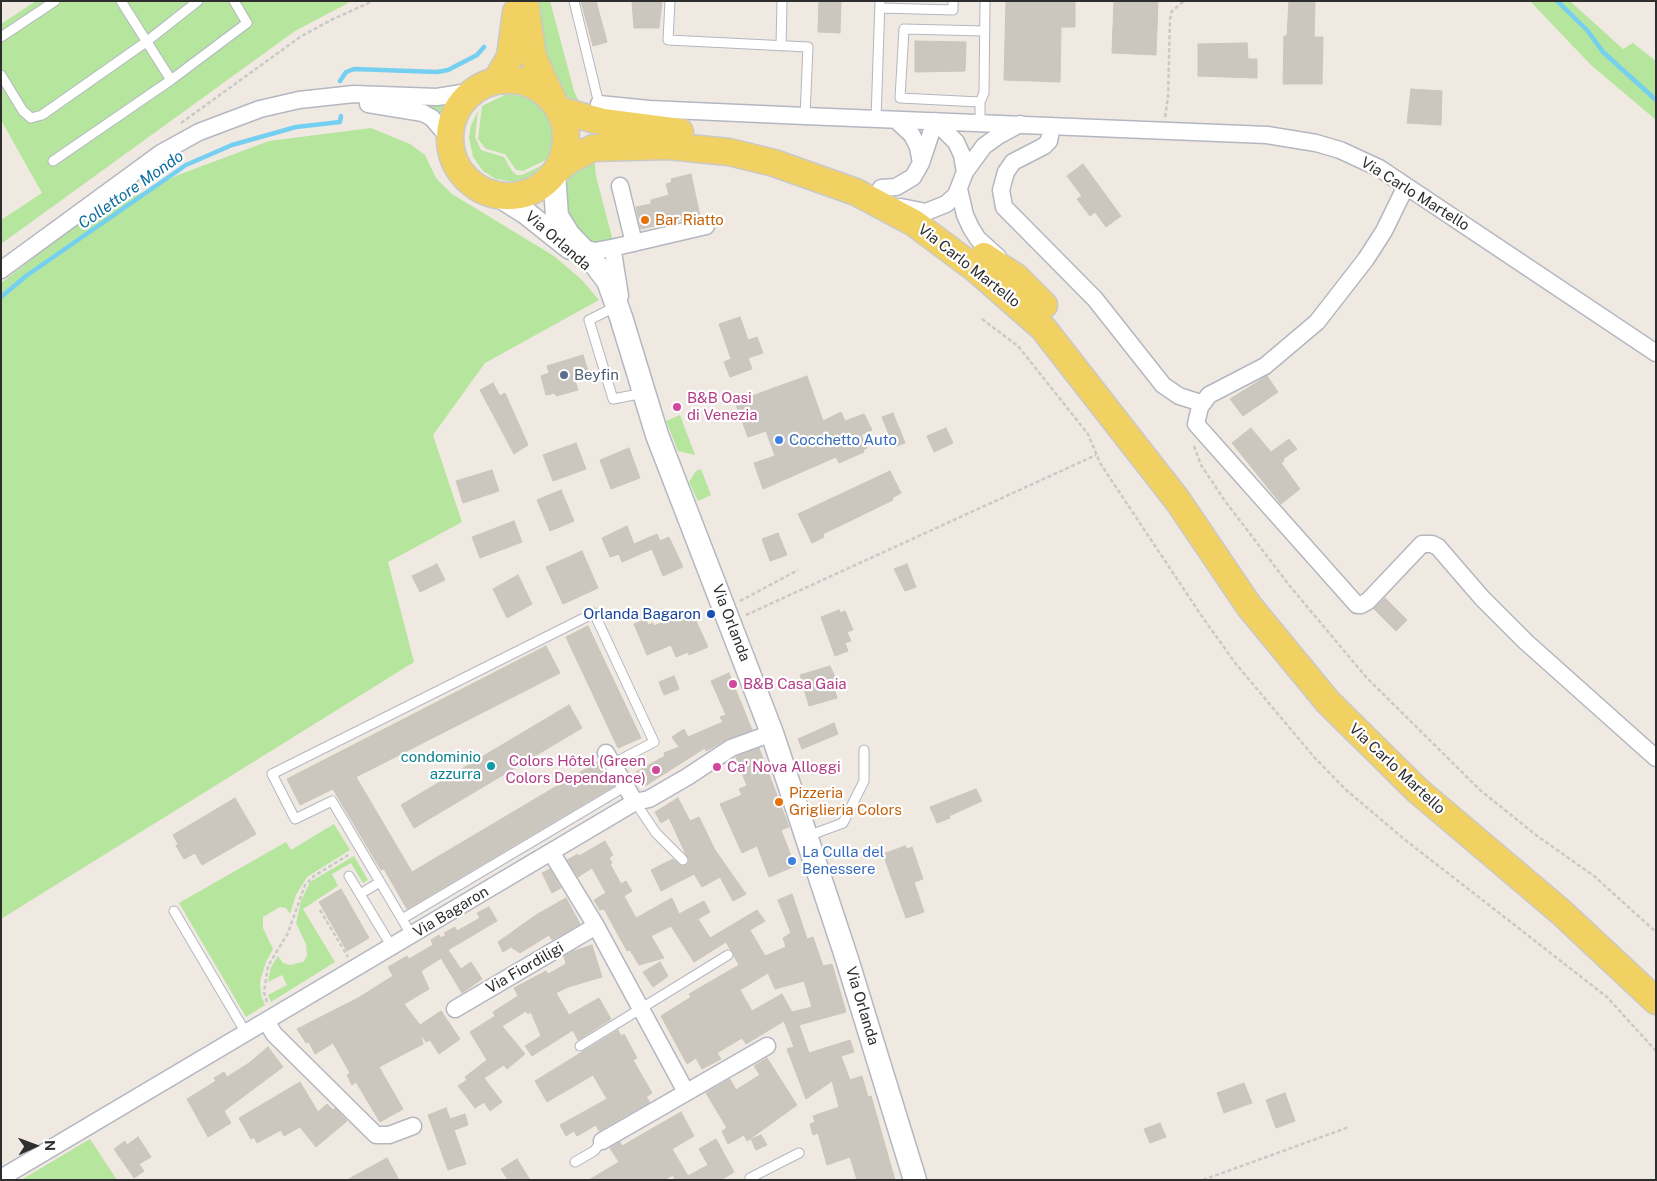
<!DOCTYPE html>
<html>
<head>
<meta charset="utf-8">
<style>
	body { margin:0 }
	#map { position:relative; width:1657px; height:1181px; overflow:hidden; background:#efe9e1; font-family:"Public Sans",sans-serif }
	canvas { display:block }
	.frame { position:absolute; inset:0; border:2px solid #2e2e2e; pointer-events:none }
	.north { position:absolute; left:10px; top:1121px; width:50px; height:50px; -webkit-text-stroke:4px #fff; paint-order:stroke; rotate:88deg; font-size:14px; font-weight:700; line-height:20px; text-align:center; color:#2e2e2e }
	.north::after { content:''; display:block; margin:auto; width:18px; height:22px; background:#2e2e2e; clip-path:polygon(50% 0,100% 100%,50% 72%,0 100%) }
</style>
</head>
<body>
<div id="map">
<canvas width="1657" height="1181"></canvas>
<div class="frame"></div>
<div class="north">N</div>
</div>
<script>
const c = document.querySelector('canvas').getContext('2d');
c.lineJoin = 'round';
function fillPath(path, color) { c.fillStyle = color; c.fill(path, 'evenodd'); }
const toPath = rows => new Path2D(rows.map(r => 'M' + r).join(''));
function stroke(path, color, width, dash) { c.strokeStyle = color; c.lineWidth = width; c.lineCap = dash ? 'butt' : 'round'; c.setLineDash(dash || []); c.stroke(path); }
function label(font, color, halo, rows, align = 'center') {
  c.font = font + ' "Public Sans",sans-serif'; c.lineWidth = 4.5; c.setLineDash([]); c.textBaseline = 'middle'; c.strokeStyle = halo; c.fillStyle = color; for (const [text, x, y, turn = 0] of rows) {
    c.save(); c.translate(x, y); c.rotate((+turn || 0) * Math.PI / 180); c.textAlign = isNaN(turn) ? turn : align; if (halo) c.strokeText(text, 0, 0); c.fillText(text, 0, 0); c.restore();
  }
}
fillPath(toPath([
	[36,1,352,1,295,31,1,244,1,220,42,193,1,120,1,24],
	[532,1,550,1,574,91,582,109,572,102,551,78],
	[1530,1,1570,1,1623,49,1633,43,1656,61,1656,120,1591,65],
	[507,94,527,97,539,104,549,115,555,128,556,142,552,157,523,171,516,170,505,154,486,149,478,139,482,106],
	[419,103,433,104,452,103,445,121],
	[478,111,475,137,481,150,504,157,512,171,517,175,522,175,547,163,542,170,534,176,515,182,496,179,483,171,473,157,469,138,471,125],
	[371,128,410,144,425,155,436,178,452,194,554,256,582,280,599,300,485,363,433,435,462,522,388,562,414,662,1,919,1,283,79,223,178,175,269,141],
	[594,156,596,176,613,241,591,244,566,215,566,184,569,177],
	[680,415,695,455,678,451,666,421],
	[701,469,711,495,698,501,689,482,696,471],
	[334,824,350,850,307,877,296,895,290,914,286,908,280,907,263,917,263,928,273,949,266,962,260,981,261,995,265,1005,246,1017,179,903,286,842,291,850],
	[354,856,368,880,363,883,351,863,332,874,338,886,303,909,335,962,271,1002,268,995,287,985,282,975,268,982,271,967,278,956,283,963,290,965,303,962,307,956,306,944,296,923,301,901,310,882],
	[90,1139,117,1180,21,1180]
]), '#b6e59e');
stroke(toPath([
	[1557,1,1587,30,1603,52,1656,100],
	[340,81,346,72,354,69,437,72,448,70,477,55,484,47],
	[1,297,26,276,186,165,232,145,296,127,340,122,341,116]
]), '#75cff0', 4.5);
const building = toPath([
	[581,1,596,1,607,42,593,46,581,1],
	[632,1,662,2,659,28,634,28,632,1],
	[819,1,841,1,840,33,818,32,819,1],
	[1006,1,1075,1,1075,27,1061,27,1060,82,1004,80,1006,1],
	[1114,1,1158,1,1156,55,1112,53,1114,1],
	[1289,1,1315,1,1314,37,1323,37,1322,84,1283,84,1284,36,1287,36,1289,1],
	[915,41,966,42,965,71,915,72,915,41],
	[1247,43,1248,59,1257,59,1257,78,1198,76,1198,44,1247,43],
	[1411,89,1442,91,1441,125,1407,123,1411,89],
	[1083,164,1121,216,1106,227,1095,212,1090,216,1077,199,1082,196,1067,176,1083,164],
	[691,174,700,216,641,229,636,207,651,204,651,200,669,195,666,184,672,182,671,179,691,174],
	[740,317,748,340,757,337,763,353,748,358,752,369,730,377,724,362,731,359,719,324,740,317],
	[583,355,588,371,573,375,578,390,556,396,555,393,546,395,541,376,549,373,547,366,583,355],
	[807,376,823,421,841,412,845,421,864,414,872,430,861,435,867,448,863,450,864,452,839,463,836,457,763,489,754,463,775,456,766,431,748,437,735,402,807,376],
	[1267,376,1278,392,1243,416,1230,399,1267,376],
	[493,383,500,396,505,393,528,445,514,454,480,390,493,383],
	[893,413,905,443,894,447,882,417,893,413],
	[946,428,953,443,934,452,927,436,946,428],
	[1251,428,1271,452,1289,439,1297,449,1283,459,1284,461,1281,463,1300,489,1281,504,1232,443,1251,428],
	[576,443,586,469,553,481,543,455,576,443],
	[629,448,640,478,611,489,600,460,629,448],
	[492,470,499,491,463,503,456,481,492,470],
	[890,471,901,493,892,498,893,500,823,534,824,537,812,543,798,514,890,471],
	[561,490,574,521,550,531,537,500,561,490],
	[514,521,522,542,480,558,472,537,514,521],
	[627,526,634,544,657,534,660,541,669,537,683,567,663,576,652,549,622,562,619,554,610,557,602,538,627,526],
	[778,533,787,555,770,561,762,539,778,533],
	[582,551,598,588,563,604,546,567,582,551],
	[437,564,445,580,420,592,412,576,437,564],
	[907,564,916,587,905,591,894,569,907,564],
	[518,575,532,604,507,618,493,589,518,575],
	[1385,598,1407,620,1396,631,1374,609,1385,598],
	[691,610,708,647,689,655,688,652,676,657,671,645,647,655,634,624,646,619,648,625,653,623,654,626,691,610],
	[839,610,840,613,845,611,853,630,847,632,851,641,845,643,848,651,835,656,821,617,839,610],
	[588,626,641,738,618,748,566,637,588,626],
	[546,646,560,673,356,777,412,872,599,761,614,786,407,909,384,869,381,870,333,789,300,805,287,779,546,646],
	[830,666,836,679,832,681,837,698,809,706,800,675,830,666],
	[729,673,752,730,727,739,706,751,705,748,645,786,636,772,665,756,664,753,679,747,672,737,684,729,688,737,723,722,720,717,726,715,711,681,729,673],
	[674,676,679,689,664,695,659,682,674,676],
	[569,705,582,728,414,828,401,805,569,705],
	[834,723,838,734,802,749,798,739,834,723],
	[759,748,789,827,781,830,795,866,769,877,757,846,742,853,720,804,742,795,739,789,747,786,736,757,759,748],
	[976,789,982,801,949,816,950,818,937,823,930,807,976,789],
	[235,798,256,834,202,865,195,853,184,859,176,846,178,844,173,835,235,798],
	[678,798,690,821,699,817,715,850,746,894,733,901,720,877,702,887,694,874,661,891,651,870,673,859,682,866,687,865,689,861,669,818,661,823,655,812,678,798],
	[605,841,613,855,609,858,612,863,610,864,621,884,626,881,632,891,624,896,636,918,672,898,679,914,704,901,710,912,698,919,710,938,757,910,765,921,750,930,765,956,786,947,783,938,791,933,778,900,792,894,807,939,813,937,823,966,832,964,846,1012,799,1025,809,1053,850,1040,854,1052,841,1056,850,1080,862,1076,868,1097,871,1096,895,1180,857,1180,850,1157,827,1165,818,1133,813,1135,810,1124,815,1122,813,1116,839,1107,832,1081,806,1099,787,1049,794,1047,784,1021,746,1044,742,1038,717,1053,721,1059,702,1069,696,1058,687,1064,661,1016,691,997,689,994,739,965,726,942,694,962,671,926,651,936,664,958,639,965,630,950,627,951,604,909,600,910,594,900,606,893,592,868,578,877,567,860,578,854,579,856,605,841],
	[768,973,775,989,804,981,812,1007,792,1012,782,994,752,1011,740,990,768,973],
	[905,846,907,849,912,847,923,879,914,882,924,912,906,918,883,854,905,846],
	[550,869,561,888,552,893,542,873,550,869],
	[341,889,369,938,347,951,319,902,341,889],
	[566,898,580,924,552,940,549,935,520,953,511,947,503,952,498,942,536,915,566,898],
	[489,907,497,921,448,950,461,969,471,962,482,979,462,993,441,958,421,971,429,989,404,1004,420,1025,441,1011,460,1039,439,1054,430,1040,426,1042,420,1033,423,1044,379,1067,403,1109,380,1122,356,1082,352,1085,347,1075,350,1073,333,1043,315,1054,309,1042,306,1043,297,1029,358,998,393,976,388,967,407,956,409,959,433,945,431,940,439,935,441,938,446,935,444,933,455,927,457,931,480,918,477,913,489,907],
	[592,945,602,977,568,987,556,993,569,1015,599,998,611,1019,578,1040,573,1030,532,1056,525,1046,541,1036,531,1012,528,1014,526,1011,502,1026,525,1054,507,1069,504,1065,484,1078,502,1102,490,1111,484,1102,475,1108,458,1086,467,1080,465,1077,487,1060,470,1032,495,1016,493,1012,518,996,514,988,546,971,548,974,566,964,564,956,574,951,592,945],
	[660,962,668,976,653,987,643,972,660,962],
	[618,1030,621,1036,624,1034,637,1058,633,1060,652,1093,646,1097,650,1102,599,1131,596,1125,577,1136,574,1131,566,1136,560,1125,607,1099,593,1075,547,1102,535,1081,618,1030],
	[268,1047,283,1067,224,1111,231,1123,208,1137,187,1099,216,1081,214,1078,224,1072,227,1077,249,1063,268,1047],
	[767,1058,797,1105,747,1141,744,1135,728,1144,722,1131,727,1128,706,1093,730,1079,736,1090,760,1075,754,1066,767,1058],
	[300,1082,318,1112,327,1104,333,1110,335,1108,347,1121,316,1147,300,1127,284,1136,281,1130,257,1143,254,1137,251,1139,239,1118,300,1082],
	[1244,1083,1252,1103,1224,1113,1217,1093,1244,1083],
	[1285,1093,1295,1121,1276,1128,1266,1100,1285,1093],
	[446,1108,450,1119,465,1114,468,1125,454,1130,466,1164,448,1170,428,1115,446,1108],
	[681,1112,694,1136,672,1149,688,1176,708,1165,699,1149,716,1139,734,1172,721,1180,675,1180,673,1175,664,1180,589,1180,619,1162,610,1148,620,1142,622,1146,681,1112],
	[1160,1123,1166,1137,1150,1143,1144,1129,1160,1123],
	[761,1135,767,1145,756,1150,751,1139,761,1135],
	[138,1137,151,1157,139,1164,144,1171,134,1178,114,1149,125,1141,127,1145,138,1137],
	[387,1158,399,1180,347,1180,387,1158],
	[517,1159,530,1180,508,1180,501,1169,517,1159]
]);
fillPath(building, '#cbc7bf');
stroke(building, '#cbc5ba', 1);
const service = toPath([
	[121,1,171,80],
	[574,1,599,104],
	[670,1,668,40,808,47,805,116],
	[880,8,953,10,953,1],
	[1,37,55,1],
	[781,46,782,1],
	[1,75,23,111,31,118,42,115,146,42,198,1],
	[980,102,900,98,904,29,984,31],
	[876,119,880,1],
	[980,122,980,102,984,93,985,1],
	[53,161,171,80,247,23,234,1],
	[617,306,589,320,613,399,644,393],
	[635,802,656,833,683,860],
	[808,836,843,823,864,781,864,750],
	[349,876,392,947],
	[360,894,380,882],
	[174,911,246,1033],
	[402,919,626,786],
	[412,936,332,801,295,819,272,774,594,613,654,742,612,764],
	[580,1046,728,955],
	[575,1162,594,1151,602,1141],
	[752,1180,750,1178,799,1153]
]);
const minor = toPath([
	[368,104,423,113,432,118,450,139],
	[599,104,649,109,805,116,1267,135,1316,143,1340,150,1379,168,1656,353],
	[896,120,912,135,918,147,921,163],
	[1052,126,1049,141,1044,146,1013,162,1006,172,1001,190,1004,207,1095,299,1163,385,1179,396,1201,403],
	[620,186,634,243],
	[1406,186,1384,231,1366,259,1317,322,1265,366,1209,395,1200,407,1196,424,1357,605,1361,605,1368,601,1422,544,1432,544,1438,547,1482,598,1526,642,1656,758],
	[881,188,896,187,913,177,921,163,935,121,956,142,962,155,965,172],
	[959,189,965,215,971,228,978,239,998,257],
	[901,207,926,212,946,204,956,195,965,172,984,146,998,136,1020,124],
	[616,247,706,226],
	[582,248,595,251,616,247,613,252,620,296],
	[1,270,161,153,199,132,260,109,299,100,354,94,437,97,474,91],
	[635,802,649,799,687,777,731,748,772,733],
	[551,852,596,926,686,1092],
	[455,1009,596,926],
	[266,1021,274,1034,376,1135,389,1135,413,1126],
	[602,1141,767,1046],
	[1,1178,635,802,606,753]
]);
const secondary = toPath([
	[554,173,557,216,569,235,589,256,608,281,621,317,657,435,772,733,846,956,915,1180],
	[496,194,526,213,570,248]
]);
const primary = toPath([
	[525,1,533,57,552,98],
	'450 138a58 58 0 1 1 116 0a58 58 0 1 1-116 0Z',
	[496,81,510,57,516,12],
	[559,110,603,122,680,132],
	[554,173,568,161,593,148,668,146,729,152,774,163,856,192,914,223,977,270,1043,328,1178,501,1249,606,1328,702,1417,790,1561,912,1656,1001],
	[984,256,1016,277,1044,305]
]);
stroke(service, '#b4b7c1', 11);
stroke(minor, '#b4b7c1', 19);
stroke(secondary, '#b4b7c1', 25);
stroke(primary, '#c9c9c9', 29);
stroke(toPath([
	[1165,117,1168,97,1170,19,1172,11,1184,1],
	[181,123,300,37,331,20,373,1],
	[982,319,1018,346,1088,434,1100,463,1201,615,1236,664,1314,757,1345,789,1404,839,1607,997,1656,1051],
	[1194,446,1201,465,1225,501,1289,585,1366,677,1480,790,1536,835,1594,876,1656,932],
	[740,601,798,570],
	[746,615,1096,455],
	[320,910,348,957],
	[267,1002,264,993,268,966,288,933,305,885,314,876,350,854],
	[1203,1180,1349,1127]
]), '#c9c9c9', 2.5, [4, 2.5]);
stroke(service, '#fff', 9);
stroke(minor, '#fff', 16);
stroke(secondary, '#fff', 22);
stroke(primary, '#f2d163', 26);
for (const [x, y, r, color] of [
	[645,220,5,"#e8710a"],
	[564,375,5,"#5c6f8a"],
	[677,407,5,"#d1479c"],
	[779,440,5,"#3f7fe0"],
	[711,614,5,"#1a4fb4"],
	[733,684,5,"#d1479c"],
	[491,766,5,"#0f9aa8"],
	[717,767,5,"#d1479c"],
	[656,770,5,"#d1479c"],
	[779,802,5,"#e8710a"],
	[792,861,5,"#3f7fe0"]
]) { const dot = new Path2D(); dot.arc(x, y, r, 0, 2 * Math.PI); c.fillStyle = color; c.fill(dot); stroke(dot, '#fff', 2); }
label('15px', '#2e2e2e', '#fff', [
	["Via Carlo Martello",1415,194,32],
	["Via Orlanda",558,241,41],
	["Via Carlo Martello",969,266,38],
	["Via Orlanda",731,623,69],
	["Via Carlo Martello",1397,769,43],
	["Via Bagaron",451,912,-31],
	["Via Fiordiligi",525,968,-30],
	["Via Orlanda",862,1006,73]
]);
label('15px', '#c56008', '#fff', [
	["Bar Riatto",655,220],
	["Pizzeria",789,793],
	["Griglieria Colors",789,810]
], 'left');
label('15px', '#4e5e75', '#fff', [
	["Beyfin",574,375]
], 'left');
label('15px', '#b23c85', '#fff', [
	["B&B Oasi",687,398],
	["di Venezia",687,415],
	["B&B Casa Gaia",743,684],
	["Colors Hôtel (Green",646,761,"right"],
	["Colors Dependance)",646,778,"right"],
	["Ca' Nova Alloggi",727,767]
], 'left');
label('15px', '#366cbe', '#fff', [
	["Cocchetto Auto",789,440],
	["La Culla del",802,852],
	["Benessere",802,869]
], 'left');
label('15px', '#164399', '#fff', [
	["Orlanda Bagaron",701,614]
], 'right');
label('15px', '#0d838f', '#fff', [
	["condominio",481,757],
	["azzurra",481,774]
], 'right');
label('italic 16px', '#0d6fa3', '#fff', [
	["Collettore Mondo",131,190,-35]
]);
</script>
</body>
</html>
